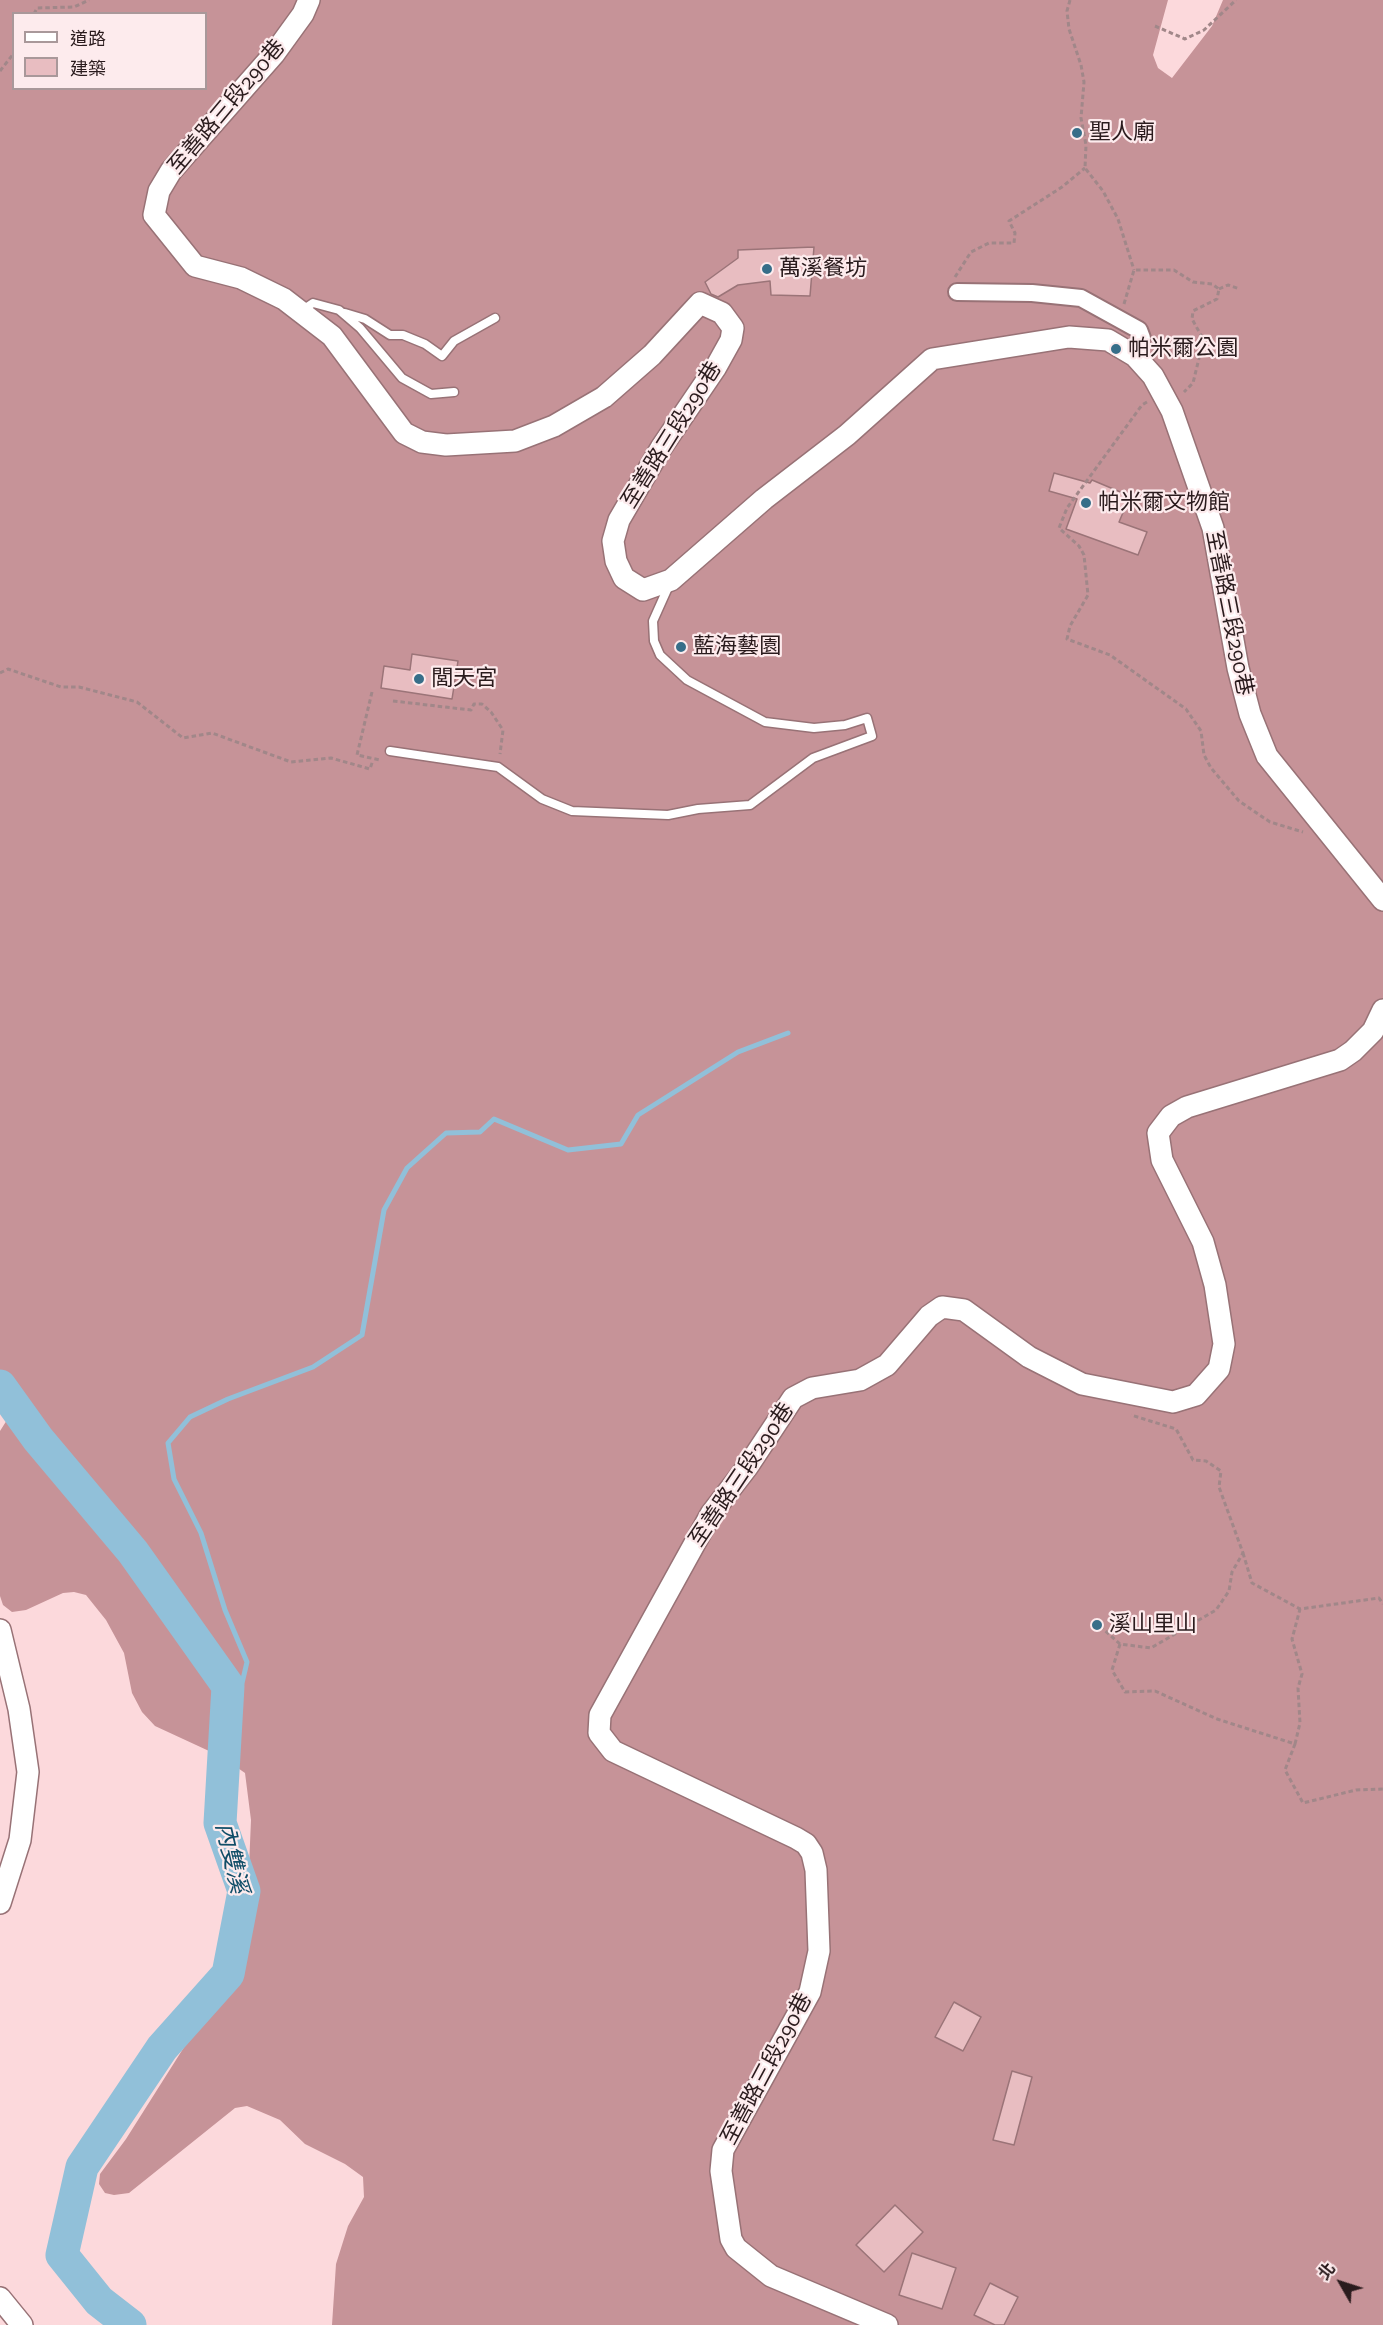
<!DOCTYPE html>
<html>
<head>
<meta charset="utf-8">
<style>
	body { margin:0 }
	#map { position:relative; width:1383px; height:2325px; overflow:hidden; background:#fcd9dc; font-family:"Zilla Slab","Noto Sans TC",serif }
	canvas { display:block }
	.legend { position:absolute; left:12px; top:12px; width:195px; height:78px; box-sizing:border-box; background:#fdebed; border:2px solid #a9989a; margin:0; padding:8px 10px; list-style:none; font-size:18px; color:#2a1b1d }
	.legend li { display:flex; align-items:center; gap:12px; height:30px }
	.legend b { width:30px; border:2px solid #a9989a }
	.north { position:absolute; left:1311px; top:2253px; width:60px; height:60px; -webkit-text-stroke:4px #fdebed; paint-order:stroke; rotate:309deg; font-size:16px; font-weight:700; line-height:24px; text-align:center; color:#2a1b1d }
	.north::after { content:''; display:block; margin:auto; width:21px; height:27px; background:#2a1b1d; clip-path:polygon(50% 0,100% 100%,50% 72%,0 100%) }
</style>
</head>
<body>
<div id="map">
<canvas width="1383" height="2325"></canvas>
<ul class="legend">
<li><b style="height:8px;background:#fff"></b>道路</li>
<li><b style="height:16px;background:#e8bdc1"></b>建築</li>
</ul>
<div class="north">北</div>
</div>
<script>
const c = document.querySelector('canvas').getContext('2d');
c.lineJoin = 'round';
function fillPath(path, color) { c.fillStyle = color; c.fill(path, 'evenodd'); }
const toPath = rows => new Path2D(rows.map(r => 'M' + r).join(''));
function stroke(path, color, width, dash) { c.strokeStyle = color; c.lineWidth = width; c.lineCap = dash ? 'butt' : 'round'; c.setLineDash(dash || []); c.stroke(path); }
function label(font, color, halo, rows, align = 'center') {
  c.font = font + ' "Zilla Slab","Noto Sans TC",serif'; c.lineWidth = 4.5; c.setLineDash([]); c.textBaseline = 'middle'; c.strokeStyle = halo; c.fillStyle = color; for (const [text, x, y, turn = 0] of rows) {
    c.save(); c.translate(x, y); c.rotate((+turn || 0) * Math.PI / 180); c.textAlign = isNaN(turn) ? turn : align; if (halo) c.strokeText(text, 0, 0); c.fillText(text, 0, 0); c.restore();
  }
}
fillPath(toPath([
	[0,0,1168,0,1153,55,1158,68,1172,78,1212,26,1223,0,1383,0,1383,2325,332,2325,336,2264,348,2226,364,2197,363,2177,345,2164,305,2144,280,2120,247,2106,235,2108,129,2193,114,2195,105,2193,99,2184,100,2174,126,2139,224,1984,247,1914,251,1820,245,1773,222,1757,155,1726,142,1712,132,1693,124,1653,106,1620,86,1595,74,1592,63,1593,26,1610,12,1612,3,1605,0,1596,0,1431,19,1401,0,1370],
	[14,14,206,14,206,88,14,88]
]), '#c69398');
stroke(toPath([
	[224,1760,247,1662,225,1610,201,1533,174,1479,168,1443,190,1417,228,1399,313,1367,362,1335,384,1210,407,1168,446,1133,480,1132,494,1119,568,1150,621,1144,638,1115,738,1052,788,1033]
]), '#91c0d9', 5);
stroke(toPath([
	[0,1386,38,1439,133,1552,228,1686,220,1823,244,1891,228,1974,162,2048,82,2167,62,2255,99,2301,130,2325]
]), '#91c0d9', 33);
const building = toPath([
	[814,247,810,296,771,295,770,281,738,285,718,297,711,294,705,282,738,258,738,250,814,247],
	[1054,473,1090,483,1092,480,1130,496,1119,522,1147,532,1138,555,1066,529,1077,499,1049,491,1054,473],
	[412,654,458,661,452,699,381,688,384,666,410,670,412,654],
	[954,2002,981,2017,963,2051,935,2037,954,2002],
	[1012,2071,1032,2077,1014,2145,993,2140,1012,2071],
	[895,2205,923,2232,884,2272,856,2245,895,2205],
	[912,2253,956,2268,942,2309,899,2295,912,2253],
	[990,2283,1018,2297,1004,2325,995,2325,974,2315,990,2283]
]);
fillPath(building, '#e8bdc1');
stroke(building, '#9b7478', 1.5);
const service = toPath([
	[301,311,313,303,339,310,360,328,402,378,431,394,454,392],
	[345,313,365,319,390,335,403,335,425,344,442,356,454,341,495,318],
	[390,751,498,767,542,799,572,811,668,815,698,809,750,805,813,758,872,736,867,718,845,725,814,728,765,722,687,680,660,655,654,641,653,621,670,583]
]);
const minor = toPath([
	[957,292,1032,293,1081,298,1139,330,1142,338,1135,356]
]);
const tertiary = toPath([
	[309,0,303,14,274,54,171,171,159,191,154,215,195,266,241,278,284,299,332,336,404,433,422,442,446,445,515,441,554,426,604,397,652,355,700,303,722,313,733,328,731,340,716,367,661,448,619,520,613,541,616,561,624,578,643,590,671,580,764,499,847,435,932,359,1069,337,1108,340,1135,356,1153,376,1172,411,1213,528,1238,668,1250,714,1267,756,1383,900],
	[0,1630,19,1709,28,1772,20,1840,0,1903],
	[0,2298,22,2325],
	[887,2325,771,2276,736,2248,731,2239,721,2171,723,2150,810,1992,819,1951,816,1870,812,1853,806,1844,796,1838,613,1751,599,1733,600,1715,711,1514,748,1466,793,1398,812,1388,860,1380,887,1365,929,1316,942,1307,964,1310,1029,1357,1082,1384,1173,1402,1196,1395,1219,1369,1224,1344,1215,1285,1203,1242,1162,1160,1158,1133,1171,1116,1187,1107,1340,1060,1353,1051,1373,1031,1383,1010]
]);
stroke(service, '#987276', 11);
stroke(minor, '#987276', 20);
stroke(tertiary, '#987276', 24);
stroke(toPath([
	[1070,0,1067,11,1069,29,1081,65,1084,82,1081,118,1086,145,1085,168,1103,191,1118,219,1134,270],
	[34,14,37,8,74,7,89,0],
	[1155,26,1185,39,1204,30,1236,0],
	[0,71,14,53],
	[955,277,971,252,989,243,1014,243,1015,233,1009,221,1062,187,1085,168],
	[1219,289,1228,285,1240,289],
	[1124,304,1134,270,1174,270,1193,282,1212,284,1219,289,1217,299,1193,311,1192,319,1202,337,1201,350,1193,383,1184,392],
	[1147,402,1142,405,1067,508,1059,528,1079,546,1084,555,1088,595,1070,626,1067,639,1110,655,1186,709,1201,731,1204,755,1211,768,1239,801,1270,822,1303,832],
	[0,673,8,669,61,687,79,687,137,702,183,738,212,733,291,762,331,758,370,769,373,760],
	[372,692,357,755,380,760],
	[393,701,471,710,474,704,482,704,491,712,503,730,500,754],
	[1243,1553,1252,1583,1300,1609,1379,1598,1383,1604],
	[1100,1626,1120,1644,1151,1648,1216,1610,1229,1591,1232,1572,1243,1553,1219,1487,1221,1471,1206,1461,1193,1460,1176,1429,1131,1415],
	[1120,1644,1112,1670,1125,1692,1155,1691,1217,1719,1295,1744,1285,1770,1303,1803,1356,1790,1383,1789],
	[1295,1744,1300,1723,1298,1688,1302,1674,1292,1639,1300,1609]
]), '#a18789', 3, [4.5, 3]);
stroke(service, '#fff', 8);
stroke(minor, '#fff', 16);
stroke(tertiary, '#fff', 21);
for (const [x, y, r, color] of [
	[1077,133,6,"#376e89"],
	[767,269,6,"#376e89"],
	[1116,349,6,"#376e89"],
	[1086,503,6,"#376e89"],
	[681,647,6,"#376e89"],
	[419,679,6,"#376e89"],
	[1097,1625,6,"#376e89"]
]) { const dot = new Path2D(); dot.arc(x, y, r, 0, 2 * Math.PI); c.fillStyle = color; c.fill(dot); stroke(dot, '#fdebed', 2); }
label('22px', '#2a1b1d', '#fdebed', [
	["至善路三段290巷",227,107,-50],
	["至善路三段290巷",672,435,-58],
	["至善路三段290巷",1229,613,79],
	["至善路三段290巷",742,1475,-56],
	["至善路三段290巷",767,2069,-62]
]);
label('22px', '#2a1b1d', '#fdebed', [
	["聖人廟",1089,133],
	["萬溪餐坊",779,269],
	["帕米爾公園",1128,349],
	["帕米爾文物館",1098,503],
	["藍海藝園",693,647],
	["閭天宮",431,679],
	["溪山里山",1109,1625]
], 'left');
label('italic 24px', '#114e68', '#fdebed', [
	["內雙溪",231,1858,77]
]);
</script>
</body>
</html>
